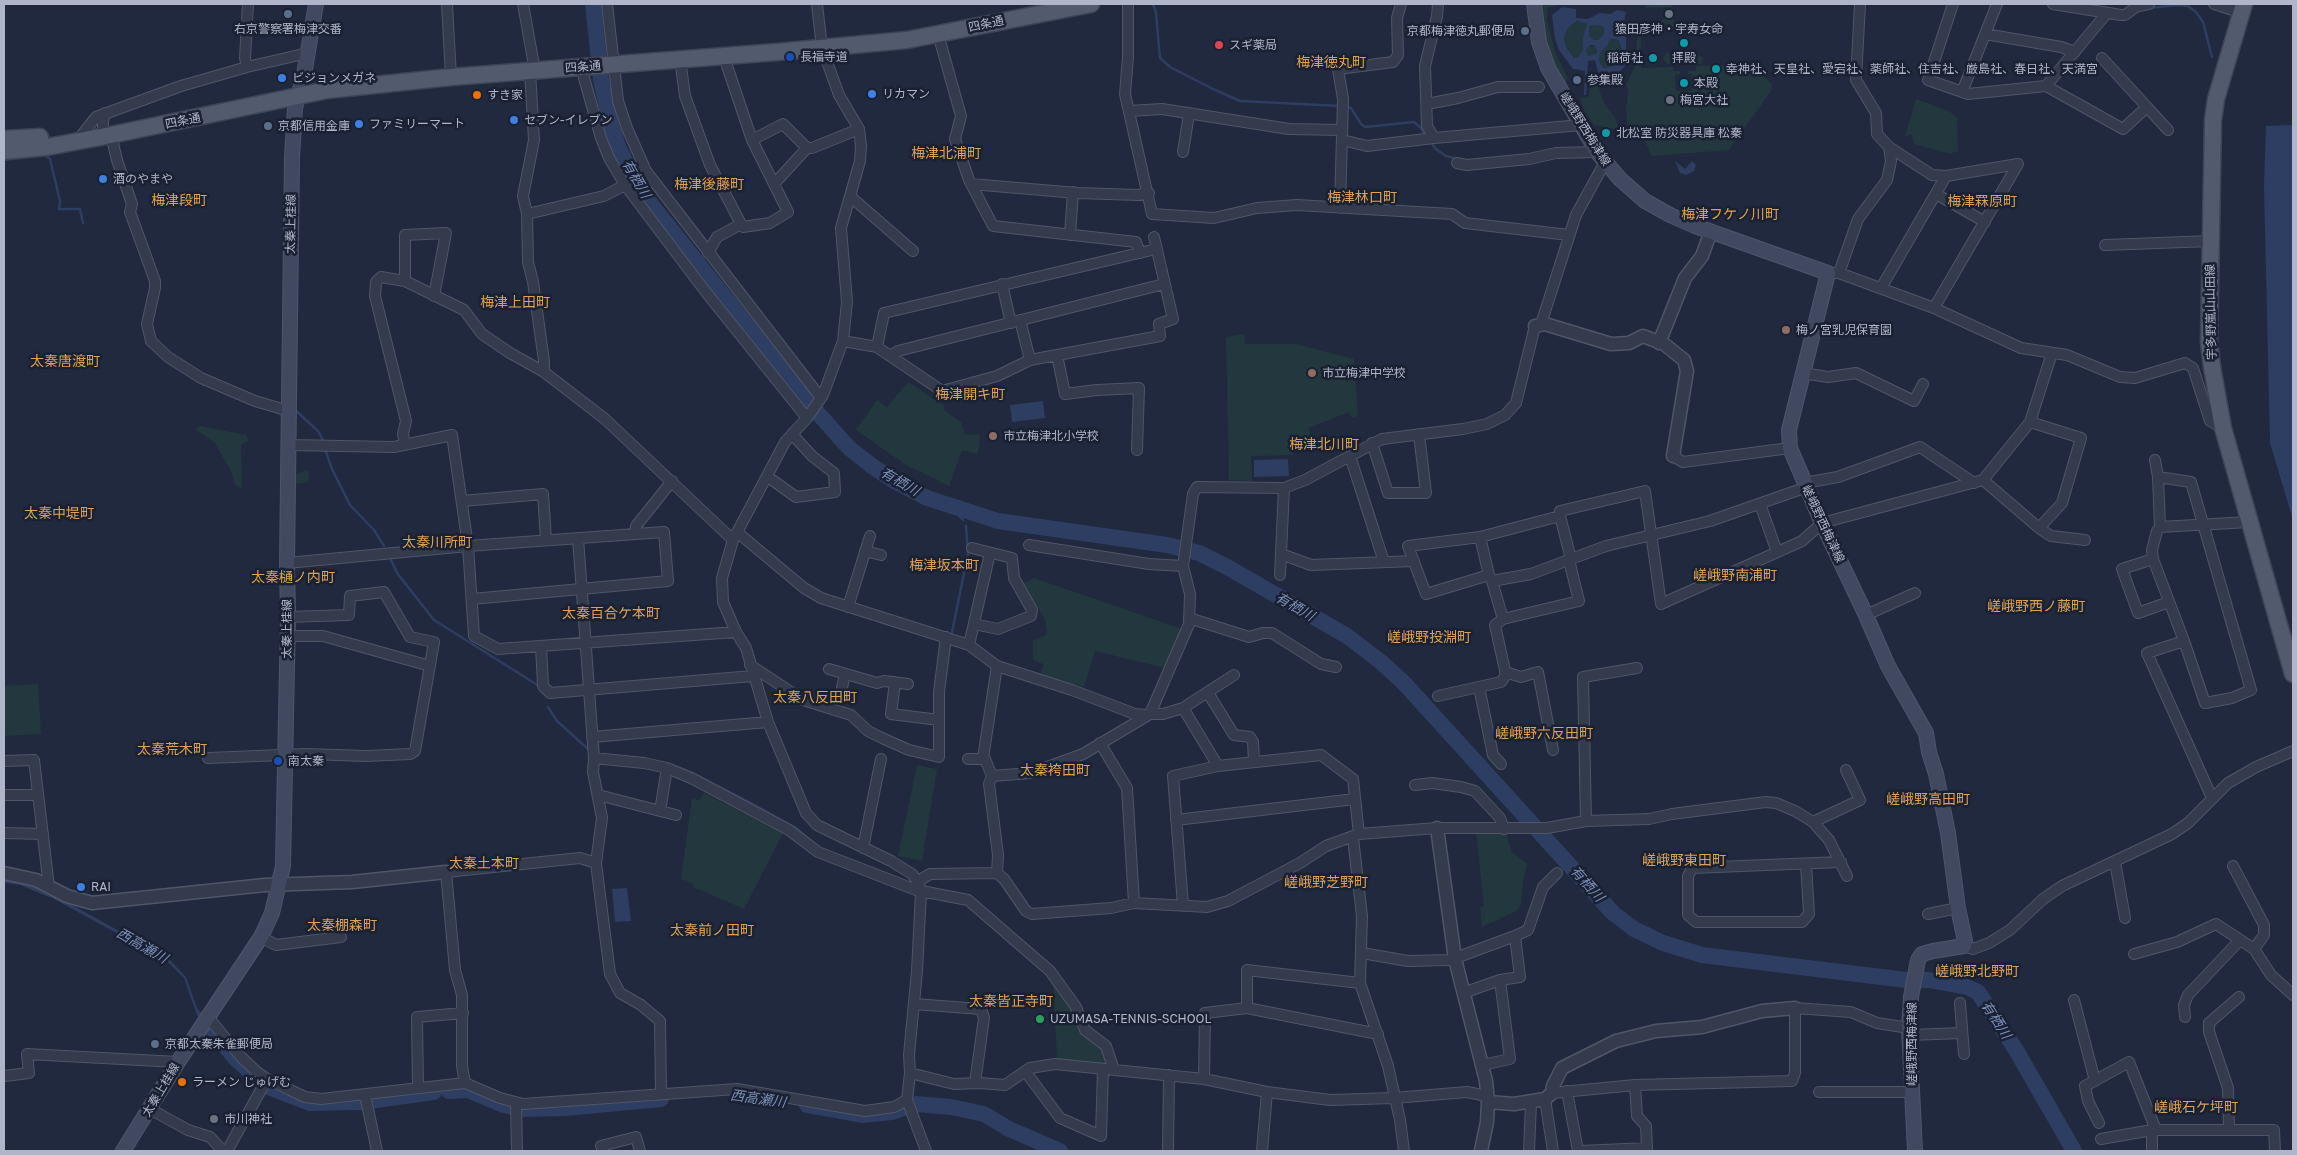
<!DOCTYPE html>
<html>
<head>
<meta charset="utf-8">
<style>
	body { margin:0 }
	#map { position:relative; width:2297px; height:1155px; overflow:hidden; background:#20293d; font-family:"Golos Text",sans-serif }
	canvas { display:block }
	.frame { position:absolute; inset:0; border:5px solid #afb6c9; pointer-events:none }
</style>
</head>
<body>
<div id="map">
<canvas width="2297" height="1155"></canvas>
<div class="frame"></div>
</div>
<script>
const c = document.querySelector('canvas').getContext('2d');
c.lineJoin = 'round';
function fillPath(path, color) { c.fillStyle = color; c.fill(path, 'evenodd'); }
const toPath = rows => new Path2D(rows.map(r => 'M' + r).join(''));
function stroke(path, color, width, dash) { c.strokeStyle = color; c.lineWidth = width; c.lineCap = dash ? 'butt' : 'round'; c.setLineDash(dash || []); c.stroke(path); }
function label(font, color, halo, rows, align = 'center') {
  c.font = font + ' "Golos Text","Noto Sans JP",sans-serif'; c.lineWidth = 5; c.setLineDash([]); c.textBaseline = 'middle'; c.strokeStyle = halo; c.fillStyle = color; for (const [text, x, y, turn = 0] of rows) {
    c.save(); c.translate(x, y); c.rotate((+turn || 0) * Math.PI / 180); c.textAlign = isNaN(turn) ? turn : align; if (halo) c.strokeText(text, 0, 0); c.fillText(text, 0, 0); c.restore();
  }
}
fillPath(toPath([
	[1539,4,1561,4,1548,8,1547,20,1555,52,1568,78,1564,87,1546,47],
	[1645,4,1672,4,1672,7,1645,8],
	[1664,9,1673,9,1674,24,1678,24,1677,29,1671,29,1670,24,1666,24,1665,28,1659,26,1659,22,1665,19],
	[1577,21,1587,24,1583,37,1583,50,1578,57,1574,58,1566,47,1564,37,1568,28],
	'1588 32a8 8 0 1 1 16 0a8 8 0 1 1-16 0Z',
	[1638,29,1641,35,1641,68,1673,67,1673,71,1680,71,1680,74,1675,75,1676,91,1692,91,1692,74,1688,74,1688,71,1696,71,1696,66,1726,65,1736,67,1742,72,1759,73,1772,84,1771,91,1729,150,1652,156,1643,137,1628,131,1626,109,1628,90,1626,85,1635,66],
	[1610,39,1616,39,1619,41,1622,50,1621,56,1613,66,1604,68,1600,63,1599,57,1601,51,1607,46],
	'1585.5 51a5.5 5.5 0 1 1 11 0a5.5 5.5 0 1 1-11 0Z',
	[1666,53,1670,53,1675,59,1679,59,1680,64,1667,64,1663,59],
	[1698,54,1705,59,1702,59,1702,64,1690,64,1692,59],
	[1590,79,1596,81,1605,105,1615,117,1619,130,1594,125,1585,112,1580,98,1589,97],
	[1916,99,1950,112,1957,117,1958,151,1950,154,1914,144,1912,135,1905,136],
	[1244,334,1245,344,1296,344,1354,359,1358,416,1352,418,1349,412,1309,428,1315,449,1294,450,1293,455,1251,456,1252,481,1229,480,1226,337],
	[908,382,945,406,943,409,961,422,965,435,979,434,980,446,977,454,962,450,949,486,906,465,856,430,877,400,887,407],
	[200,426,246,435,249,442,245,442,241,445,242,489,235,485,232,473,215,443,195,429],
	[308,470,309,482,294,484,294,475],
	[1034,578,1182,629,1165,668,1095,651,1084,687,1041,674,1043,664,1033,660,1033,641,1047,634,1045,619,1023,584],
	[38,684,41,734,4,736,4,686],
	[917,765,937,769,922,861,898,856],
	[704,793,783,833,744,909,693,887,694,884,681,879,692,798,699,801],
	[1476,832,1506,832,1511,851,1527,864,1523,882,1521,905,1518,910,1482,927,1480,907,1484,906],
	[1053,977,1100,1042,1112,1068,1057,1062]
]), '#22383e');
fillPath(toPath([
	[1562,7,1576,9,1576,18,1588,19,1600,13,1610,14,1617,10,1626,12,1622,32,1626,38,1626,65,1613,79,1598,72,1595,60,1588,61,1586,95,1584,95,1585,71,1573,69,1559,50,1555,39,1552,15],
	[1577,21,1587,24,1583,37,1583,50,1578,57,1574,58,1566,47,1564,37,1568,28],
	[1592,25,1602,26,1604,28,1604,34,1598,40,1594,40,1589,36,1589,27],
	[1610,39,1616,39,1619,41,1622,50,1621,56,1613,66,1604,68,1600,63,1599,57,1601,51,1607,46],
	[1594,45,1597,51,1596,54,1588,56,1586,50,1590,45],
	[2293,125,2293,520,2270,443,2264,186,2266,126],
	[1692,161,1696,165,1694,171,1686,175,1680,173,1675,161,1685,169],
	[1043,401,1045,418,1012,422,1010,405],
	[1288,459,1289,476,1254,477,1254,460],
	[4,880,20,881,45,890,168,958,186,977,197,1008,227,1045,224,1048,197,1015,184,978,166,960,54,899,20,885,4,883],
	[627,888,631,921,615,922,612,889]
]), '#2e3d62');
stroke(toPath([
	[1153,4,1156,13,1160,58,1170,67,1213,89,1240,101,1341,106],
	[2149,8,2178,5,2188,6,2196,12,2203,22,2212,57],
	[1347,107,1351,108,1361,124,1365,127,1414,122,1420,127,1427,137],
	[1430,141,1436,149,1446,156,1454,158],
	[45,155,50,159,60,201,59,209,80,209,83,223],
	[4,160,30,157],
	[293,408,318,431,324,442],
	[325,449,332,469,350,505,374,530,384,546],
	[952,508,963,520],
	[391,560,397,573,434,620,539,686],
	[952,632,968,554,966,526],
	[548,707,557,721,588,749],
	[672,765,693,773,749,802,796,828,811,841]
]), '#2e3d62', 2.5);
stroke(toPath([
	[593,4,601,80,610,121,619,149,642,193,808,402,849,448,872,466,896,482,927,498,998,521,1167,545,1199,553,1229,568,1347,636,1381,662,1404,683,1613,913,1634,929,1663,943,1702,955,1906,980,1929,980,1967,987,1978,992,2016,1050,2074,1151],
	[212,1030,235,1058,266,1086,310,1103,362,1102,434,1092],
	[449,1091,468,1090,504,1105,521,1109,565,1108,661,1099],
	[807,1105,862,1115,892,1112,916,1104,951,1107,984,1114,1009,1129,1060,1151]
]), '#2e3d62', 16);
const minor = toPath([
	[447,4,451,77],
	[523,4,535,71],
	[607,4,618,101,627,128,646,171,821,398],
	[817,4,822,48,839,95,859,129,861,146,860,161,841,228,847,302,843,341,823,395,807,418,785,442,733,540,722,578,723,602,736,632,746,648,768,722,806,813,817,825,891,861,912,874,919,883,921,892,917,971,909,1055,910,1073,907,1100,926,1151],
	[1128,4,1128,57,1125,94,1152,214,1214,218,1257,208,1297,205,1452,214,1465,223,1569,235],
	[1860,4,1856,80,1876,113,1877,134,1889,147,1932,175,1946,176,2018,164],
	[1953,4,1928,80,1968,94,2046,86,2123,129,2147,107,2102,58],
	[2053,4,2121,15,2125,15,2136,7,2149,4],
	[2214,4,2242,13],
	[938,34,961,116,955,139,969,180,993,226,1136,242,1140,253],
	[1985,34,2061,47,2075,52],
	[680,59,685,96,710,165,741,224,743,227,770,223,788,212,752,140,727,66,727,55],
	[247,67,308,53],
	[583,67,584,78,601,138,609,158,625,185,705,291,807,418],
	[530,71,534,140,523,196,527,214,528,262,533,282,544,361,544,372],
	[2046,86,2107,13],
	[1962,92,1997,4],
	[1427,101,1432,103,1458,98,1498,87,1539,87],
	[2147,107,2168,130],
	[1129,111,1162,109,1289,129,1342,130],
	[111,135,117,160,132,204,130,212,155,281,155,288,147,324,151,341,168,357,201,378,255,401,289,411],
	[103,137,103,121,105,113],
	[1434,138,1427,126,1425,66,1437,16,1438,4],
	[752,140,783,124,807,148],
	[1342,140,1367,146,1434,138,1581,125],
	[77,141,96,117,181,86,247,67,245,58,248,4],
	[1183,152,1189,114],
	[1457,163,1467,165,1529,159,1556,153,1597,152],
	[775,183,807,148,812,148,859,129],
	[971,184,1077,193,1138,195,1149,193],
	[1936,194,1985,222],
	[851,197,913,251],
	[1340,208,1343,99,1338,69,1393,62,1398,55,1397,18,1401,4],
	[527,214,604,196,625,185],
	[1070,235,1073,192],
	[2105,245,2211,241],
	[708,253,717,237,741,224],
	[1828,273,1839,273,1934,308,2021,348,2067,355,2120,377,2135,378,2185,363,2193,368,2210,421,2223,428],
	[1839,273,1858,219,1887,180,1891,161,1889,147],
	[405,281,405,235,446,233,434,296],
	[1002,284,1011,323],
	[1881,288,1946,176],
	[1934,308,2018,164],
	[1020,320,1030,360],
	[1541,324,1576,215,1605,162],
	[843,341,877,347,942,391,997,376,1030,360,1160,336,1159,324,1173,319,1154,237],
	[877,347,884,313,1156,249],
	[1057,355,1065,394,1097,390,1139,388,1137,450],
	[890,356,898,351,1164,284],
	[1802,373,1828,377,1856,373,1914,401,1923,384],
	[1372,443,1388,493,1426,493,1419,434],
	[289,445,394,447,452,435,468,546,474,636,498,649,736,632],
	[405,445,403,434,406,421,375,296,376,282,381,277,405,281,464,310,482,334,510,353,544,372,605,419,733,540],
	[1350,456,1384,562],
	[1673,456,1683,462,1790,448],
	[2155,460,2158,477,2160,527,2157,531,2152,550,2153,559,2184,641,2205,703,2232,698,2251,690,2191,482,2158,477],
	[768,477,796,497,835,492,834,473,812,456,792,434],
	[1983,480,2039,528,2062,503,2081,438,2030,422],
	[1804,483,1838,477,1920,447,1974,483],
	[462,501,543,494,546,540],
	[1760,504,1777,552],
	[1560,516,1571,559],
	[2160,527,2249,522],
	[2039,528,2051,536,2085,540],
	[737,532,804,588,821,598,969,645,997,666,1072,690,1135,714,1147,715],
	[635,534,636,526,672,481],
	[1480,537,1489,575,1426,594,1408,546,1480,537,1560,516,1560,511,1645,491,1661,604,1802,541,1822,523,1983,480,2030,422,2052,353],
	[578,538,594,758,593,772,602,818,596,863,609,966,610,974,620,993,641,1005,660,1021,661,1094],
	[1029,545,1149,564,1183,566],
	[972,548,1012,558,1014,578,1032,610,1031,616,998,629,974,624],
	[865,551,881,555],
	[1281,554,1311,565,1414,561],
	[2153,559,2122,569,2138,613,2169,602],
	[287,563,468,546,664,532,668,581,472,599],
	[1280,575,1284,488],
	[1489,575,1492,581,1531,574,1606,546,1710,521,1807,487],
	[1492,581,1503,619],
	[848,607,870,536],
	[1866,615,1915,593],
	[1189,618,1249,637,1263,633,1272,633,1321,664,1336,667],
	[288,636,323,636,430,666],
	[2184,641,2147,653,2212,798],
	[969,645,990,553],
	[541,646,543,686,550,693,753,676],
	[750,665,803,700,851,715,868,731,882,738,909,750,939,757,939,692,946,637],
	[829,669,877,683,884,681,908,684],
	[1505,672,1521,677,1538,672,1553,750],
	[895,682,891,714,939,720],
	[1479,687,1493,755,1501,764],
	[1208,693,1234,735,1250,737,1253,742,1254,762],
	[1438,696,1501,682,1506,675,1495,625,1503,619,1579,601,1569,560],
	[840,697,845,674],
	[1183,708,1218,766],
	[1150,714,1189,624,1190,594,1183,566,1193,494,1197,487,1284,488,1305,480,1382,439,1463,429,1487,424,1505,415,1516,403,1535,326],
	[592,737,768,722],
	[1100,743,1127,788,1134,903],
	[208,758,306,754,367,756,410,754,415,751,434,642,410,637,384,592,350,596,349,615,288,617],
	[594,758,644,763,667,768,693,779,789,830,818,852,916,890,968,900,1050,971,1076,1007,1085,1030,1106,1046,1114,1070],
	[983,758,997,666],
	[968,759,985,759,992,776],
	[4,761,34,760,49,887],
	[1415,785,1432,783,1461,787,1475,791,1500,818,1504,829],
	[4,795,38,795],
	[598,795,676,815],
	[660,811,667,768],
	[1176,820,1355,799],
	[1586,821,1583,677,1637,668],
	[1813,822,1860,800,1846,770],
	[4,833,43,834],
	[1353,838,1362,916,1360,983,1388,1066,1400,1120,1404,1151],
	[863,848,881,759],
	[2115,862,2125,918],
	[1806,864,1809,914,1802,922,1696,922,1688,915,1688,876,1692,868,1841,862],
	[2233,866,2264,925,2264,935,2254,949],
	[997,873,998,855,989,784,992,776,1031,773,1083,754,1150,714,1163,714,1183,708,1234,675],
	[918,881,930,874,997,873,1004,879,1026,911,1032,914,1111,908,1134,903,1207,907,1228,901,1300,863,1326,846,1359,834,1437,828,1547,828,1586,821,1649,819,1672,814,1766,802,1776,803,1795,811,1813,822,1829,840,1847,876],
	[1183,905,1173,776,1218,766,1321,755,1353,779,1359,834],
	[1928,914,1958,908],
	[261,937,276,945,341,937],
	[1964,946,1973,949,1989,943,2010,930,2043,899,2062,886,2172,834,2188,823,2228,783,2256,767,2293,751],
	[1362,953,1408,961,1450,960,1515,936,1528,930,1543,887,1557,873],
	[2134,954,2177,942,2216,924,2254,949,2271,975,2293,995],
	[1463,993,1500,980,1520,977,1515,936],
	[2074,1000,2095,1081],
	[1960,1003,1964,1054],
	[914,1004,981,1009,984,1018,975,1083],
	[1247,1008,1247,970,1360,983],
	[208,1017,241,1057,257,1072,267,1079,305,1097,321,1099,465,1083,500,1098,523,1104,737,1089,865,1111,894,1107,907,1100],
	[2185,1017,2184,1005,2188,995,2240,940],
	[1910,1035,1962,1033],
	[1482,1065,1510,1059,1500,980],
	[1025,1071,1060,1118,1101,1136,1103,1069],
	[910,1073,954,1084,980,1083,1005,1085,1030,1068,1055,1064,1204,1079,1267,1092,1330,1100,1394,1098,1467,1092,1487,1096],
	[4,1076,29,1073,27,1054,178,1062],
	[1204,1079,1205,1013,1247,1008,1378,1034],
	[465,1083,462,1066,462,995,455,970,446,872,580,858,596,863],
	[418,1088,417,1017,463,1013],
	[1567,1091,1578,1151],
	[1819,1092,1912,1092],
	[1552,1093,1635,1085,1792,1081,1795,1073,1795,1008,1851,1012,1877,1023,1909,1028],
	[365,1095,377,1151],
	[1545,1099,1553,1151],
	[516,1104,517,1151],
	[150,1109,188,1130,210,1137,223,1151],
	[2099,1123,2088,1101,2085,1086,2129,1062,2156,1130],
	[2229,1130,2228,1088,2209,1032,2209,1023,2239,997],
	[2101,1139,2152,1130],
	[227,1151,267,1079],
	[603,1151,601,1146,636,1137,640,1151],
	[1168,1151,1169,1075],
	[1262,1151,1267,1092],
	[1529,1151,1531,1103],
	[1581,1151,1647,1148,1646,1126,1637,1116,1635,1085],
	[2152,1151,2152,1130,2274,1130,2275,1151]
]);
const tertiary = toPath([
	[1535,326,1545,324,1611,344,1629,343,1643,336,1664,344,1684,360,1687,371,1673,456],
	[1659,343,1685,278,1702,256,1711,231],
	[1437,828,1455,959,1486,1081,1488,1102,1487,1122,1481,1151],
	[4,873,36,880,67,896,92,903,265,885,352,882,446,872],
	[1488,1102,1514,1104,1545,1099,1552,1093,1553,1086,1562,1068,1616,1041,1656,1031,1702,1027,1762,1011,1795,1008]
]);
const secondary = toPath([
	[1534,4,1539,42,1548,68,1597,152,1620,179,1645,201,1670,215,1695,226,1828,273,1789,430,1790,448,1822,523,1864,611,1888,666,1926,733,1929,752,1936,774,1948,833,1958,908,1965,941,1964,946,1933,951,1922,954,1918,960,1911,997,1909,1028,1915,1151],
	[123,1151,178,1062,261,937,272,913,283,866,288,617,287,563,292,157,295,108,304,75,316,4]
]);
const primary = toPath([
	[2244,4,2216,99,2213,120,2209,342,2212,367,2223,428,2293,674],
	[4,139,40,137],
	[4,151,47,147,111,135,327,90,451,77,777,52,907,40,1091,4]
]);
stroke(minor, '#4f5668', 12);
stroke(tertiary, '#4f5668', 15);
stroke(secondary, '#4f5668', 16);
stroke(primary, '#3d4456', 19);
stroke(minor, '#343b4d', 10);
stroke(tertiary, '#343b4d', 12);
stroke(secondary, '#414961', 14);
stroke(primary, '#525a6e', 16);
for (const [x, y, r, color] of [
	[288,14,5,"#5c6f8a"],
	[1669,14,5,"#6b7280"],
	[1525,31,5,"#5c6f8a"],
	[1684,43,5,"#0f9aa8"],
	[1219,45,5,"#e0444e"],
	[790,57,5,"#1a4fb4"],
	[1653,58,5,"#0f9aa8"],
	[1716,69,5,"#0f9aa8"],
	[282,78,5,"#3f7fe0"],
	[1577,80,5,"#5c6f8a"],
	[1684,83,5,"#0f9aa8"],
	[872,94,5,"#3f7fe0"],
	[477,95,5,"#e8710a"],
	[1670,100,5,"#6b7280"],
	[514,120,5,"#3f7fe0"],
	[359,124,5,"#3f7fe0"],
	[268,126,5,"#5c6f8a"],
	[1606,133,5,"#0f9aa8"],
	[103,179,5,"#3f7fe0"],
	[1786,330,5,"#8d6e63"],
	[1312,373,5,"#8d6e63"],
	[993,436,5,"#8d6e63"],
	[278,761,5,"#1a4fb4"],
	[81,887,5,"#3f7fe0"],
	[1040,1019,5,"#2e9e5b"],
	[155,1044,5,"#5c6f8a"],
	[182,1082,5,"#e8710a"],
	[214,1119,5,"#6b7280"]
]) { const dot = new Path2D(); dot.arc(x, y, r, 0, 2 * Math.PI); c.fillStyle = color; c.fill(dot); stroke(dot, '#192132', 2); }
label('12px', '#afb6c9', '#192132', [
	["四条通",986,24,-12],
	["四条通",583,67,-4],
	["四条通",183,121,-11],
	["嵯峨野西梅津線",1585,129,58],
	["太秦上桂線",291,224,-89],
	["宇多野嵐山山田線",2211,312,-91],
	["嵯峨野西梅津線",1823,524,65],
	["太秦上桂線",287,629,-90],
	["嵯峨野西梅津線",1912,1044,-90],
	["太秦上桂線",161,1090,-59]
]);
label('12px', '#afb6c9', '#192132', [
	["右京警察署梅津交番",288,29,"center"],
	["猿田彦神・宇寿女命",1669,29,"center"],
	["京都梅津徳丸郵便局",1515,31,"right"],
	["スギ薬局",1229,45],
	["長福寺道",800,57],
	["稲荷社",1643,58,"right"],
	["拝殿",1684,58,"center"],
	["幸神社、天皇社、愛宕社、薬師社、住吉社、厳島社、春日社、天満宮",1726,69],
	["ビジョンメガネ",292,78],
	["参集殿",1587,80],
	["本殿",1694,83],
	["リカマン",882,94],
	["すき家",487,95],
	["梅宮大社",1680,100],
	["セブン-イレブン",524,120],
	["ファミリーマート",369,124],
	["京都信用金庫",278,126],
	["北松室 防災器具庫 松秦",1616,133],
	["酒のやまや",113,179],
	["梅ノ宮乳児保育園",1796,330],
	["市立梅津中学校",1322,373],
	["市立梅津北小学校",1003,436],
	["南太秦",288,761],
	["RAI",91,887],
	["UZUMASA-TENNIS-SCHOOL",1050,1019],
	["京都太秦朱雀郵便局",165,1044],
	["ラーメン じゅげむ",192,1082],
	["市川神社",224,1119]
], 'left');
label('14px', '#dfa154', '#192132', [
	["梅津徳丸町",1331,63],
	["梅津北浦町",946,154],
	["梅津後藤町",709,185],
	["梅津林口町",1362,198],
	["梅津段町",179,201],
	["梅津罧原町",1982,202],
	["梅津フケノ川町",1730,215],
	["梅津上田町",515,303],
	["太秦唐渡町",65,362],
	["梅津開キ町",970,395],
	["梅津北川町",1324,445],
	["太秦中堤町",59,514],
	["太秦川所町",437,543],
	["梅津坂本町",944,566],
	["嵯峨野南浦町",1735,576],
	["太秦樋ノ内町",293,578],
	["嵯峨野西ノ藤町",2036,607],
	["太秦百合ケ本町",611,614],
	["嵯峨野投淵町",1429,638],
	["太秦八反田町",815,698],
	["嵯峨野六反田町",1544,734],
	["太秦荒木町",172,750],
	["太秦袴田町",1055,771],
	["嵯峨野高田町",1928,800],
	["嵯峨野東田町",1684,861],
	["太秦土本町",484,864],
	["嵯峨野芝野町",1326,883],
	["太秦棚森町",342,926],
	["太秦前ノ田町",712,931],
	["嵯峨野北野町",1977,972],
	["太秦皆正寺町",1011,1002],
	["嵯峨石ケ坪町",2196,1108]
]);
label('italic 14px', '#7b8eb8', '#192132', [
	["有栖川",636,179,60],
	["有栖川",900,482,30],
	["有栖川",1295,607,30],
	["有栖川",1587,884,48],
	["西高瀬川",142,946,30],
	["有栖川",1996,1020,57],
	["西高瀬川",758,1099,8]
]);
</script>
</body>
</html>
